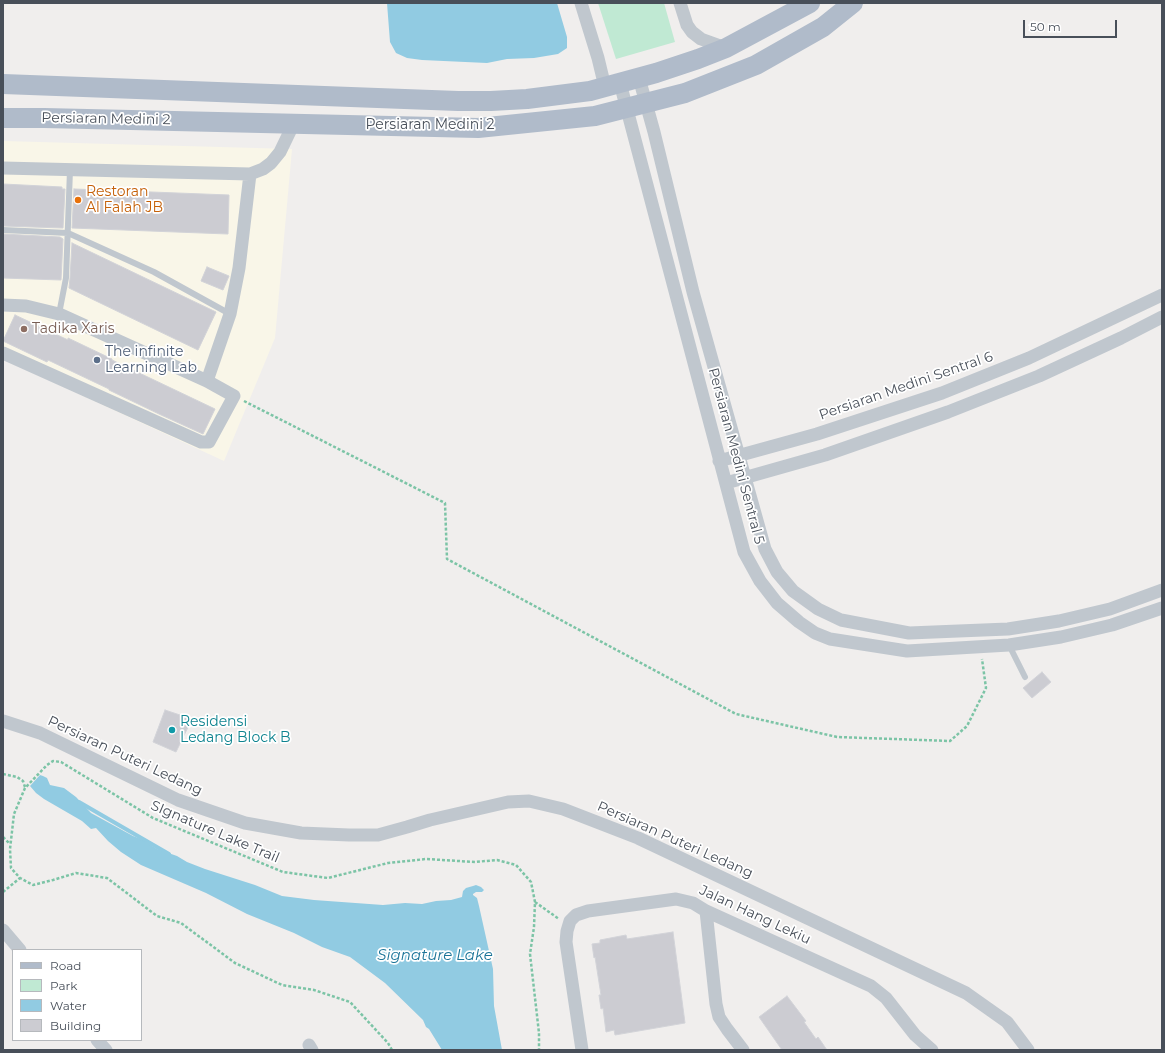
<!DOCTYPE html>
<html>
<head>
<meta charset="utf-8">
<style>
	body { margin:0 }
	#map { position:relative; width:1165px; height:1053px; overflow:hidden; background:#f0eeed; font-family:Montserrat,sans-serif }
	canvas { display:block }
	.frame { position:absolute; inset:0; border:4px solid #484f59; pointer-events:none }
	.legend { position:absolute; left:12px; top:949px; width:130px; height:92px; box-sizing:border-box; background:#fff; border:1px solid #b6b9bd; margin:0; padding:5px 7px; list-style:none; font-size:12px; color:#484f59 }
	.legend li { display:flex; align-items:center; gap:8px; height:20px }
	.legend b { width:20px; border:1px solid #b6b9bd }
	.scale { position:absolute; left:1023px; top:20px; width:94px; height:18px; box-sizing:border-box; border:2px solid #484f59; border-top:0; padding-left:5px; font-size:12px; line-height:14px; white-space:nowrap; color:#484f59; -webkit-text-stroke:3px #fff; paint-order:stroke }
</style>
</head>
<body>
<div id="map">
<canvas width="1165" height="1053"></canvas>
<div class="frame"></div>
<ul class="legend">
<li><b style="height:5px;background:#b0bbca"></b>Road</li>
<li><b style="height:11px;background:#c0e9d3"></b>Park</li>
<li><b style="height:11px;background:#91cbe2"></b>Water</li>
<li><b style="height:11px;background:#ccccd2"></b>Building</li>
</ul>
<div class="scale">50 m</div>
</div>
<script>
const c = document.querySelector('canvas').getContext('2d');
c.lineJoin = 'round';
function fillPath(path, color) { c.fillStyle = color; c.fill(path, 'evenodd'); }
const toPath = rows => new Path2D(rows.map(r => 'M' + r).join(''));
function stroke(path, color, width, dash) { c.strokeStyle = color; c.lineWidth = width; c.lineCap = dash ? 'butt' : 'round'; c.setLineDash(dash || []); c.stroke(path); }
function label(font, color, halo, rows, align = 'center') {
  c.font = font + ' Montserrat,sans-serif'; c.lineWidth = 3.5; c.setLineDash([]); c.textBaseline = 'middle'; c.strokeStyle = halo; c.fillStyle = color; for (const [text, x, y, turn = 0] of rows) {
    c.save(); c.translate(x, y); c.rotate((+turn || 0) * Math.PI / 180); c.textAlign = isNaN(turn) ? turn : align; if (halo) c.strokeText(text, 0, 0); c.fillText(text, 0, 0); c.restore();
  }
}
fillPath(toPath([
	[3,141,292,149,275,338,224,461,3,359]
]), '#f9f6e8');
fillPath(toPath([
	[598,3,664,3,675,42,616,59]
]), '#c0e9d3');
fillPath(toPath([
	[387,3,557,3,567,37,567,48,558,54,534,58,507,59,487,63,422,60,407,58,396,53,390,42],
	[40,775,43,776,47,778,50,785,64,788,76,797,91,813,133,836,141,839,157,849,177,856,187,862,205,869,255,885,282,896,314,900,383,905,405,903,422,904,436,901,451,900,462,897,463,891,466,888,473,886,476,885,481,887,484,890,482,892,476,892,473,894,473,895,477,898,479,906,493,969,494,1006,502,1050,442,1050,429,1029,426,1027,423,1020,385,983,350,957,322,947,294,933,247,914,206,893,141,865,121,852,108,841,96,828,91,829,82,821,44,799,36,793,30,786]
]), '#91cbe2');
stroke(toPath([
	[79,802,169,854]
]), '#91cbe2', 4);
const building = toPath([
	[3,184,62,187,62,189,65,189,63,228,3,226,3,184],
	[74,189,229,195,228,234,72,228,74,189],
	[3,234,60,237,63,239,61,280,3,278,3,234],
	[72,243,216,312,198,350,69,288,70,278,72,243],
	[207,267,229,276,223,290,201,281,207,267],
	[15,315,68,340,68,338,112,359,112,360,215,409,203,434,159,414,109,390,109,389,48,360,47,362,3,341,15,315],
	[1042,672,1051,682,1032,698,1023,688,1042,672],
	[165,710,192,719,176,752,153,742,165,710],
	[673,932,685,1023,615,1035,614,1030,606,1032,603,1008,601,1009,599,995,601,995,595,957,594,958,592,944,600,943,600,940,626,935,627,939,673,932],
	[787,996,806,1021,804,1022,816,1039,818,1037,827,1050,782,1050,759,1017,787,996]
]);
fillPath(building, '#ccccd2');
stroke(building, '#d2d3d8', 1);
stroke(toPath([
	[244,401,445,503,447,559,736,714,837,737,950,741,967,726,986,688,982,659],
	[3,774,17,777,23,781,25,787],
	[3,837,10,844],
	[3,892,20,878],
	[535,902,559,919],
	[392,1050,388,1043,350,1002,314,990,282,985,235,963,181,923,157,916,107,878,76,873,53,880,33,885,20,878,11,868,10,849,14,814,25,788,47,765,53,761,61,762,153,818,283,872,328,878,388,863,426,859,475,862,497,860,516,865,531,882,535,902,534,927,530,954,539,1033,539,1050]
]), '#7cc4a6', 2.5, [3, 2]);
stroke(toPath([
	[3,230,68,233,154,272,230,314],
	[59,314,66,278,70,170],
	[1009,645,1025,677]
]), '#c0c7ce', 6);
stroke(toPath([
	[581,3,598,58,605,87],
	[680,3,687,25,692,32,701,39,726,48],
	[639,78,654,132,693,292,765,549,777,572,793,591,818,609,841,620,909,633,1008,629,1059,621,1110,609,1162,590],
	[620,83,744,552,760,581,777,603,799,622,815,633,830,639,907,651,1009,645,1061,637,1112,625,1162,608],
	[3,168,250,174,263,169,271,163,280,152,294,123],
	[3,305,26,306,59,314,207,381,234,396,209,442,201,442,3,353],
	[207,381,230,314,239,268,250,174],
	[719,461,817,434,942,393,1029,358,1162,295],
	[726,483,825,455,948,412,1039,376,1121,338,1162,317],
	[3,721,40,733,178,800,245,823,301,833,349,835,378,835,407,827,430,820,508,802,529,801,563,809,638,838,966,993,1007,1022,1028,1050],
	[706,911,716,1004,719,1017,727,1029,743,1050],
	[3,930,20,950],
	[97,1040,106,1050],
	[309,1045,312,1050],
	[582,1050,566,942,567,931,570,921,576,915,588,911,676,899,693,903,706,911,871,986,886,998,915,1035,932,1050]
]), '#c0c7ce', 13);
stroke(toPath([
	[3,84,458,101,491,101,527,99,590,91,656,73,698,59,726,48,810,3],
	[3,118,44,118,478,128,595,116,685,93,756,65,823,27,853,3]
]), '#b0bbca', 20);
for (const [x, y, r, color] of [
	[78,200,4,"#e8710a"],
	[24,329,4,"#8d6e63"],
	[97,360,4,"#5c6f8a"],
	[172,730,4,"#0f9aa8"]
]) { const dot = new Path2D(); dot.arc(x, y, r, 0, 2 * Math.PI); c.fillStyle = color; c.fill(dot); stroke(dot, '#fff', 1.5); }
label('14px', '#484f59', '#fff', [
	["Persiaran Medini 2",106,119,1],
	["Persiaran Medini 2",430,125],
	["Persiaran Medini Sentral 6",906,386,-19],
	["Persiaran Medini Sentral 5",736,456,75],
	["Persiaran Puteri Ledang",125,756,25],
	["SIgnature Lake Trail",215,832,23],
	["Persiaran Puteri Ledang",675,840,24],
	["Jalan Hang Lekiu",755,915,25]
]);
label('14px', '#c56008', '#fff', [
	["Restoran",86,192],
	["Al Falah JB",86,208]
], 'left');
label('14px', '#785e54', '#fff', [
	["Tadika Xaris",32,329]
], 'left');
label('14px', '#4e5e75', '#fff', [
	["The infinite",105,352],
	["Learning Lab",105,368]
], 'left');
label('14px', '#0d838f', '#fff', [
	["Residensi",180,722],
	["Ledang Block B",180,738]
], 'left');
label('italic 15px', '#1b7498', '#fff', [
	["Signature Lake",435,956]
]);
</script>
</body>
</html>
